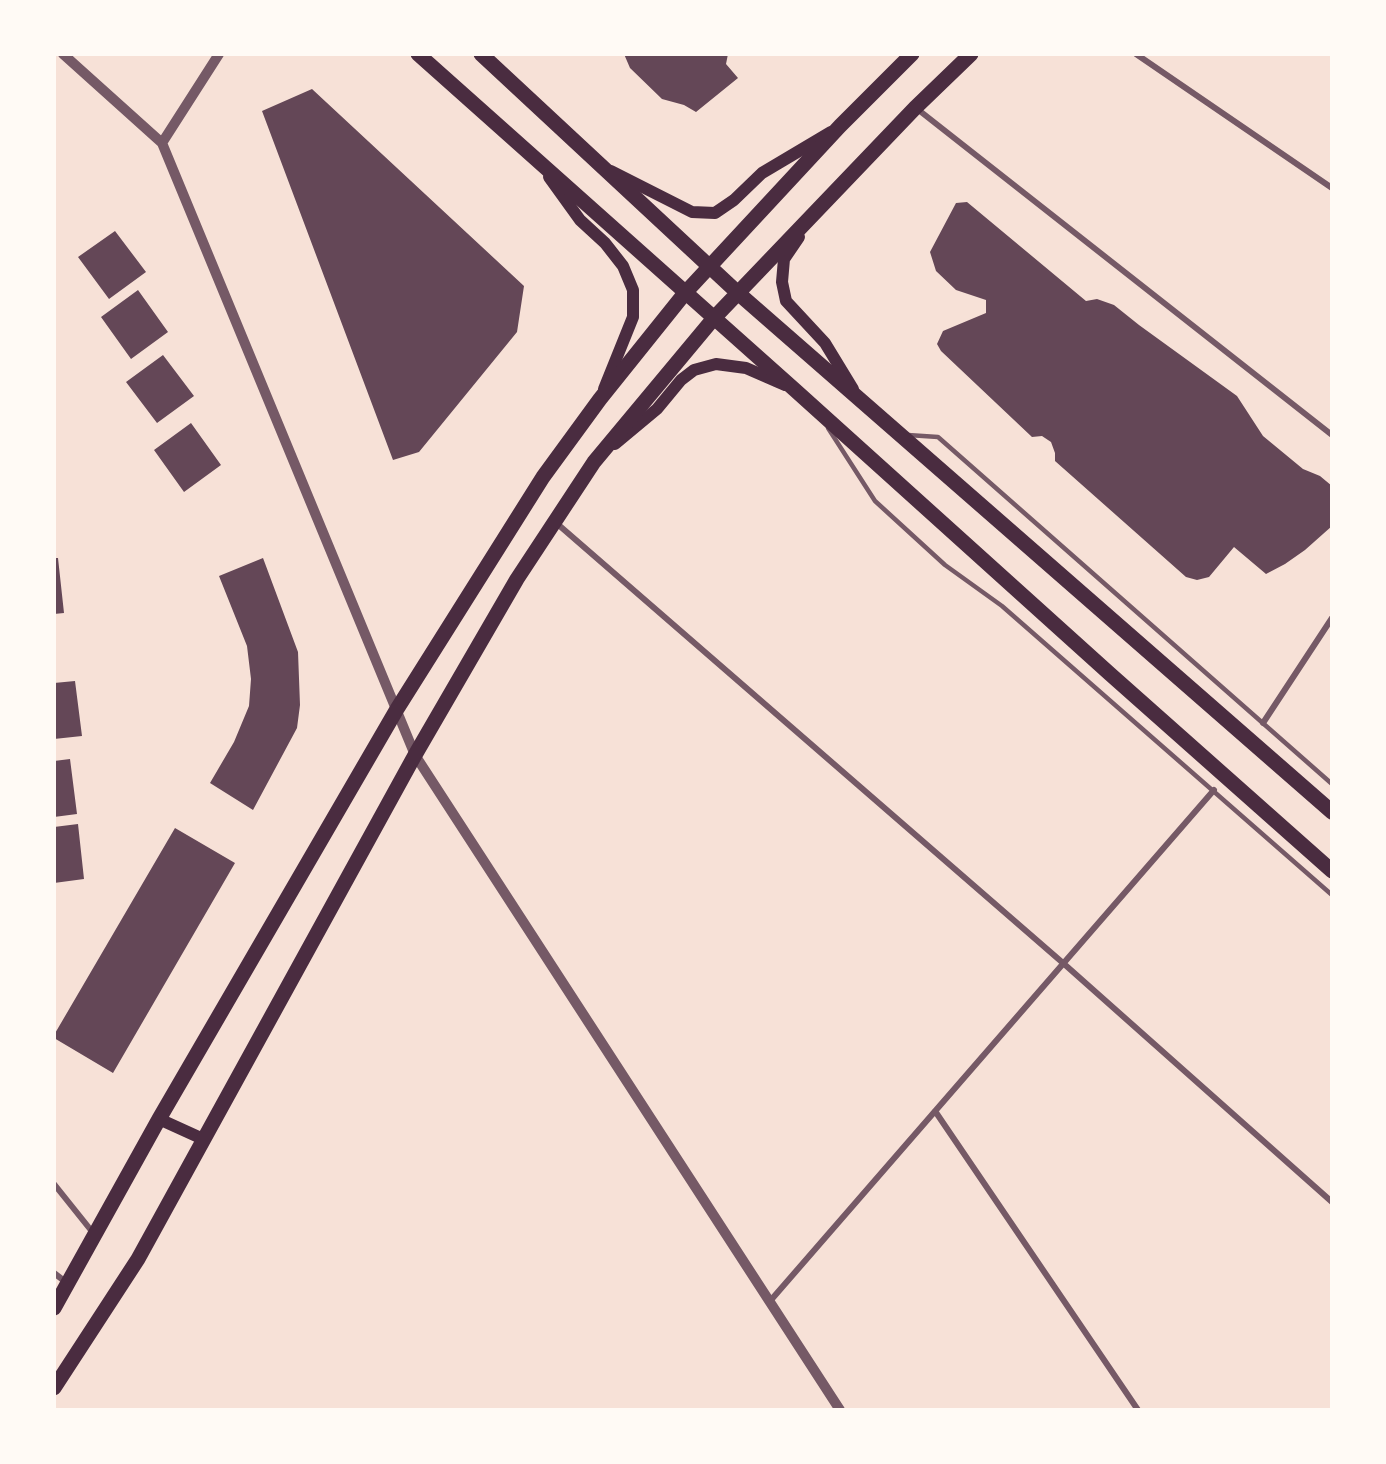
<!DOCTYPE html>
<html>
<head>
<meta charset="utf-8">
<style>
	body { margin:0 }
	#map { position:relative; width:1386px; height:1464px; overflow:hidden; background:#f7e1d7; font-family:Ubuntu,sans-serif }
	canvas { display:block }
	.frame { position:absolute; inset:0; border:56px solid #fffaf5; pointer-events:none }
</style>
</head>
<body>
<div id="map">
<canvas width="1386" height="1464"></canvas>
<div class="frame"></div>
</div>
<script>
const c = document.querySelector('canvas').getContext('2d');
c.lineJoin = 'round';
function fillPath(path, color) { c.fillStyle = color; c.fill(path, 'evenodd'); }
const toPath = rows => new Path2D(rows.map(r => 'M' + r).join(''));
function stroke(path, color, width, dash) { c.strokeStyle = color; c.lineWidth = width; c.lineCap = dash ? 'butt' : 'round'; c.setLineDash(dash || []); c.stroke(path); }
fillPath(toPath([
	[624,54,728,54,726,64,738,78,696,112,684,105,662,99,630,68],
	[312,89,524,286,517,332,419,452,393,460,262,111],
	[967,202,1086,301,1097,299,1114,305,1139,325,1237,396,1263,436,1303,469,1320,476,1332,486,1332,526,1305,550,1285,564,1266,574,1234,547,1209,577,1197,580,1186,577,1055,461,1055,453,1051,442,1042,436,1032,437,941,351,937,344,943,331,986,313,986,300,956,290,936,271,930,252,956,203],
	[115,231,146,272,109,299,78,257],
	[138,290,168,332,131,359,101,317],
	[163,355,194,396,157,423,126,382],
	[191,423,221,465,184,492,154,450],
	[54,558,58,558,64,613,54,614],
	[263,558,298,652,300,705,297,728,253,810,210,783,234,742,249,706,251,679,247,646,219,576],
	[75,681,82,736,54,739,54,683],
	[70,759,77,814,54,817,54,761],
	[78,824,84,879,54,883,54,827],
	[175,828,235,863,113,1073,54,1038,54,1035]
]), '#644757');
stroke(toPath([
	[828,428,875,501,945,565,1002,606,1332,895],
	[908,435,938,437,1332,784]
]), '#755966', 4.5);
stroke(toPath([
	[1136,54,1332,188],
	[916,108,1332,435],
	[554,521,1063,963,1332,1202],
	[1263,723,1332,618],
	[935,1111,1138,1410],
	[54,1184,94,1234],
	[54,1273,67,1283],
	[771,1300,1214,790]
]), '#755966', 6);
stroke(toPath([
	[63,54,162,143],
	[219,54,162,143,415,755,840,1410]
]), '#755966', 10);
stroke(toPath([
	[611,171,692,212,715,213,734,200,762,173,831,132],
	[549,177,580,220,605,243,623,266,633,290,633,317,604,389],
	[799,237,784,259,782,282,786,301,825,343,853,389],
	[615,444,657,409,681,380,694,370,716,364,746,368,785,385],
	[159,1119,203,1139]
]), '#4a2c40', 12);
stroke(toPath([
	[418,54,795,390,1110,674,1332,871],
	[481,54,738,293,1332,812],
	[54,1308,159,1119,397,709,543,477,600,399,685,293,840,126,912,54],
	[54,1388,138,1259,415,755,517,579,594,462,714,318,915,108,971,54]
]), '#4a2c40', 15);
</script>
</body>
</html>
